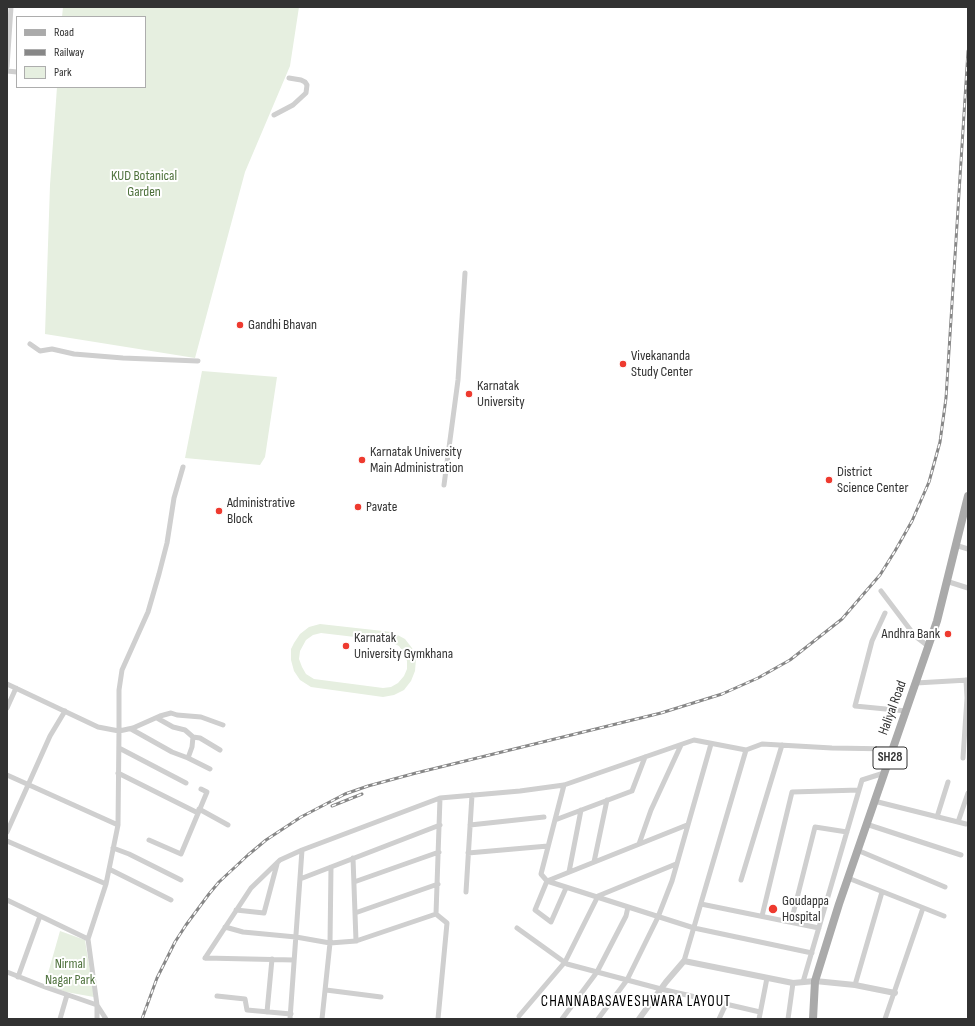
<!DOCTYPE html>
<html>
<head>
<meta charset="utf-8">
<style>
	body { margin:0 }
	#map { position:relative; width:975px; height:1026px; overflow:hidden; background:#fff; font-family:"Sofia Sans Condensed",sans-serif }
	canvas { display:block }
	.frame { position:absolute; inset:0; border:8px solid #323232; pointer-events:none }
	.legend { position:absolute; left:16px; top:16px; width:130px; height:72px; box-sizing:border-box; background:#fff; border:1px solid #adadad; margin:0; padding:5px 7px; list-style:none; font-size:12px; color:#323232 }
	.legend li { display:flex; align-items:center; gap:8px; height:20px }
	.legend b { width:20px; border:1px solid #adadad }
</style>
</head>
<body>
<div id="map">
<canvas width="975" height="1026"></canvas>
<div class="frame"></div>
<ul class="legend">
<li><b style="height:5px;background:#aaa"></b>Road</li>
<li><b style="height:5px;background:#878787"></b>Railway</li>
<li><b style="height:11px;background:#e6efe0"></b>Park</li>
</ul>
</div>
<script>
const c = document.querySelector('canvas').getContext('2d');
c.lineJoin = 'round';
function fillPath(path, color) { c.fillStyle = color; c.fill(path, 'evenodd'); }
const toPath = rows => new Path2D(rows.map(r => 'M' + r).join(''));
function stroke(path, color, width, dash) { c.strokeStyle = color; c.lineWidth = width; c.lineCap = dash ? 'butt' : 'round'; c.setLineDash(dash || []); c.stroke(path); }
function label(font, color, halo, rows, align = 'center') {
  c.font = font + ' "Sofia Sans Condensed",sans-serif'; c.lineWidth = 4; c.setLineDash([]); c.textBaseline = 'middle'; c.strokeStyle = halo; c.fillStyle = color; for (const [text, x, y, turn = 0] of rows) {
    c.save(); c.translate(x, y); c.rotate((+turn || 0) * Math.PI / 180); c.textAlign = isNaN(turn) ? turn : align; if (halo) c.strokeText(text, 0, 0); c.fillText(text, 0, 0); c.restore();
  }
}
fillPath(toPath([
	[63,7,299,7,290,66,245,172,195,358,45,334,50,185,57,87,145,87,145,17,62,17],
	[202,371,277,377,265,457,260,465,185,458],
	[320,624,392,632,405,639,412,648,416,659,415,671,411,681,404,690,394,695,383,697,311,687,300,680,294,671,291,660,291,649,294,643,300,634,309,627],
	[321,633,389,641,399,646,404,653,407,661,407,669,404,676,398,683,391,687,383,688,314,679,306,674,302,667,299,659,300,651,306,640,313,635],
	[60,931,85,940,94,997,66,992,45,984]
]), '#e6efe0');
stroke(toPath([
	[7,67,11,7],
	[7,71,17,72],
	[274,115,293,105,306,93,307,85,305,82,301,80,289,78],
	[30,344,40,351,52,349,74,354,123,358,198,361],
	[183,467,174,498,167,543,159,574,148,612,122,670,119,690,119,731,133,728,160,716,171,713,177,715,201,717,223,725],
	[444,485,458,380,465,273],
	[955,545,968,549],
	[946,581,968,588],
	[881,591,915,636,928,646],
	[885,613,872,641,855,706,906,711],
	[916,683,968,680],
	[7,684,98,727,119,731,118,825,106,884,88,939],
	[7,708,16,688],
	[157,718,173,727,185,730,193,737,200,738,220,750],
	[131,729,172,752,188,758,210,769],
	[119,748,186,783],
	[188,758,192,747,193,737],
	[963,758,967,698,966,680],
	[118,773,198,813],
	[7,775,118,825],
	[564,785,541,874,547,881,694,928,812,953],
	[874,801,966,824],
	[199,809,228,825],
	[937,817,948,782],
	[555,820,632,791,645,757],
	[958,822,968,793],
	[866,824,961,855],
	[470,825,544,817],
	[7,832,50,736,65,711],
	[149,840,181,854,207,792,201,789],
	[7,841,106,884],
	[639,844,651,810,681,745],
	[113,848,129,854,181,880],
	[857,850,945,887],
	[468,853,548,846],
	[353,858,356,941],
	[594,862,607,800],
	[109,869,171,900],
	[569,872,581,810],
	[848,878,944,916],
	[300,879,440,825],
	[741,880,782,745],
	[354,882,439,852],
	[566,888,551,922,535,910,547,881,687,825],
	[466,892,472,795],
	[7,900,88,939,97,1005,97,1019],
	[701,904,819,928],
	[236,910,264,913,277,864],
	[355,913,438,884],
	[436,914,440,798],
	[762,916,792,792,859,790],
	[791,922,815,827,847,832],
	[225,927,243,932,296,937,330,943,331,867],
	[517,928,567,964,661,989,760,1012],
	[205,958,251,888,280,860,302,850,440,798,520,791,564,785,694,740,746,750,762,744,832,748,893,749],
	[205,958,294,960],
	[684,961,746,750],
	[7,972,45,987,97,1005,106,1019],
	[18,977,40,916],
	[803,982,862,780,884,773],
	[855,985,882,892],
	[326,990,381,997],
	[217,996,245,999,247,1010,291,1014],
	[267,1012,272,959],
	[519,1016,565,962,598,896,676,864],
	[60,1019,67,995],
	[290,1019,302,850],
	[322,1019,330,943,356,941,436,914,447,923,438,1019],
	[562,1019,597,972,626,916,628,907],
	[598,1019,627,980,658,917,672,881,711,744],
	[719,1019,726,1004],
	[759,1019,767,978],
	[788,1019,793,983],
	[885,1019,923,908]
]), '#cfcfcf', 5);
stroke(toPath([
	[639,1019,666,982,684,961,793,983,815,981,855,985,895,993]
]), '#cfcfcf', 6);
stroke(toPath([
	[813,1019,815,981,839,904,937,621,968,496]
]), '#aaa', 8);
const rail = toPath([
	[332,806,362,794],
	[142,1019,157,978,175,942,186,925,209,894,219,882,248,855,266,840,301,817,345,794,368,786,416,773,661,713,722,694,758,678,790,660,842,619,867,590,880,575,895,551,912,521,929,482,940,442,946,398,968,51]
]);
stroke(rail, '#878787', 3);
stroke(rail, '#fff', 1.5, [4.5]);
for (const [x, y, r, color] of [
	[240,325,4,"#ee3a2f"],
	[623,364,4,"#ee3a2f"],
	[469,394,4,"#ee3a2f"],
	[362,460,4,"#ee3a2f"],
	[829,480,4,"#ee3a2f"],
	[358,507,4,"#ee3a2f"],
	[219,511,4,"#ee3a2f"],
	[948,634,4,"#ee3a2f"],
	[346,646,4,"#ee3a2f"],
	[773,909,5,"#ee3a2f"]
]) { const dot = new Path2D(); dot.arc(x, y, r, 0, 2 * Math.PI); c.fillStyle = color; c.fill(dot); stroke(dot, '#fff', 1.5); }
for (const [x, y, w] of [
	[890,758,34]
]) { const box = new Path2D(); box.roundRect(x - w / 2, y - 11, w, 22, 3); c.fillStyle = '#fff'; c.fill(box); stroke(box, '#323232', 1); }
label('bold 13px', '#323232', null, [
	["SH28",890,758]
]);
label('14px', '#4e713c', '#fff', [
	["KUD Botanical",144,176],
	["Garden",144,192],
	["Nirmal",70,964],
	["Nagar Park",70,980]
]);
label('14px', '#323232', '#fff', [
	["Gandhi Bhavan",248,325],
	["Vivekananda",631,356],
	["Study Center",631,372],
	["Karnatak",477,386],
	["University",477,402],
	["Karnatak University",370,452],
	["Main Administration",370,468],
	["District",837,472],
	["Science Center",837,488],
	["Administrative",227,503],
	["Block",227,519],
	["Pavate",366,507],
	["Andhra Bank",940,634,"right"],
	["Karnatak",354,638],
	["University Gymkhana",354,654],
	["Goudappa",782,901],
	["Hospital",782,917]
], 'left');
label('14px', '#323232', '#fff', [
	["Haliyal Road",893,708,-70]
]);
c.letterSpacing = '1px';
label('15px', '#000', '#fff', [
	["CHANNABASAVESHWARA LAYOUT",636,1002]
]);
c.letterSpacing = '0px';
</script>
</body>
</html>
